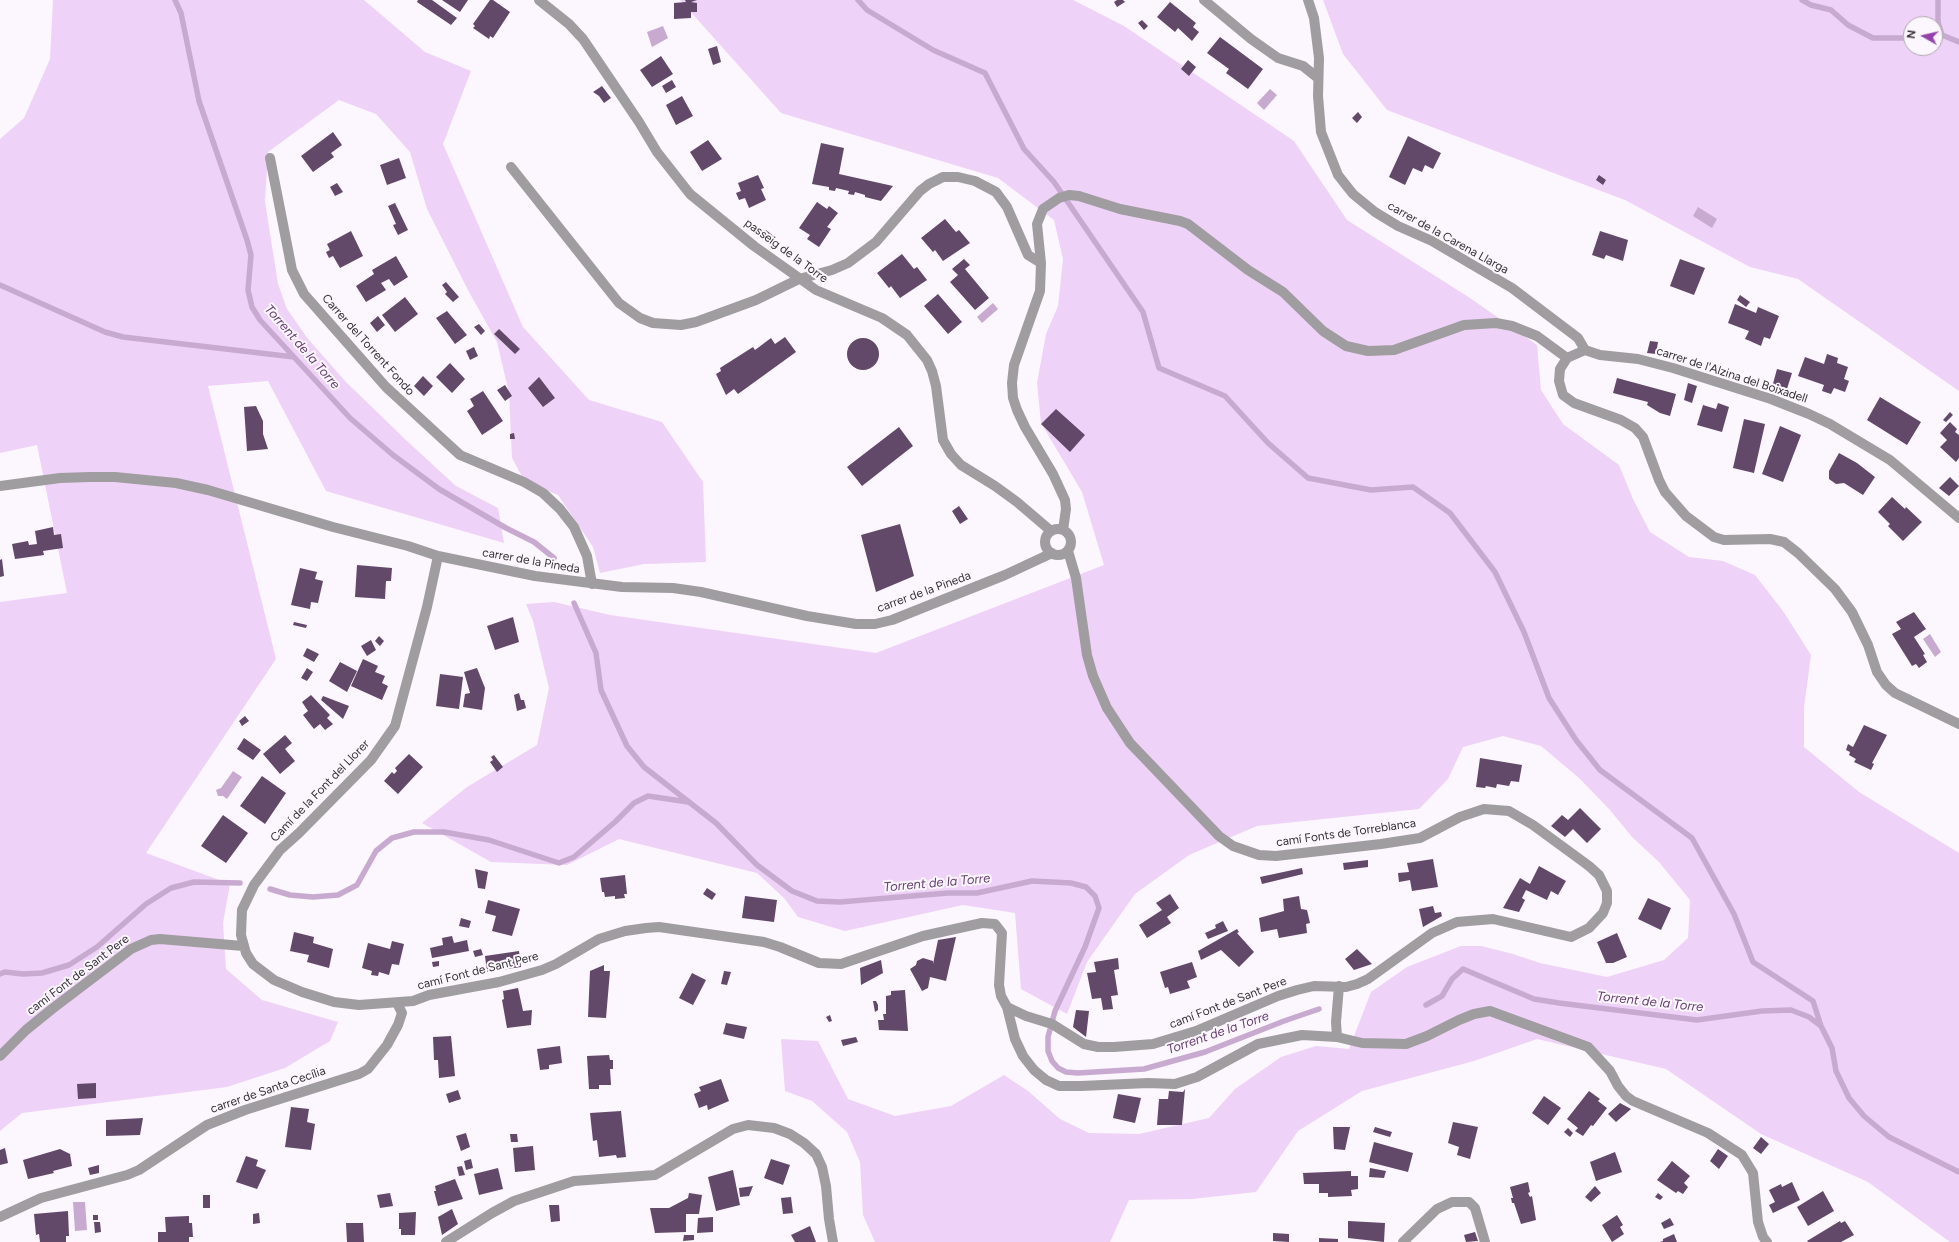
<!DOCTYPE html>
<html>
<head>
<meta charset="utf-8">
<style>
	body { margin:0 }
	#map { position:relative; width:1959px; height:1242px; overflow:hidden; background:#fcf6fe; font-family:Figtree,sans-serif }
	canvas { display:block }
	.north { position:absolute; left:1903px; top:16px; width:40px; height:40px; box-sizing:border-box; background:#fcf6fe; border:1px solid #aca8ae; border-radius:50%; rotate:278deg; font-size:11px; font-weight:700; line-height:16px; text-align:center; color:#343235 }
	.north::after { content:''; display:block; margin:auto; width:14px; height:18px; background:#9640ad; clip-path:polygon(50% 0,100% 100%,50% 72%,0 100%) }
</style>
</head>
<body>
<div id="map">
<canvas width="1959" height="1242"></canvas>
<div class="north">N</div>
</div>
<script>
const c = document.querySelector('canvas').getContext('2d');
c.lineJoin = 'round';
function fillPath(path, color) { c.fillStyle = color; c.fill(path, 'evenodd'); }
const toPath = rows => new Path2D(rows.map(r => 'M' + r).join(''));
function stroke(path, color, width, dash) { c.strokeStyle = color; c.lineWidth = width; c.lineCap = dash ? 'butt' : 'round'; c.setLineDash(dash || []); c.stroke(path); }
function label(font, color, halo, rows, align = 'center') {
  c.font = font + ' Figtree,sans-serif'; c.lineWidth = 4; c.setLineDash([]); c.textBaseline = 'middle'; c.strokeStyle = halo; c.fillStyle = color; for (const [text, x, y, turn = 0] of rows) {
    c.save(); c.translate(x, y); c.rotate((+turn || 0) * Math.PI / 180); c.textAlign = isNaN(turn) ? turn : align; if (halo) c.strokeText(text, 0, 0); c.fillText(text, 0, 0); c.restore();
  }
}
fillPath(toPath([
	[53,0,364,0,425,52,471,71,443,144,523,327,589,400,662,422,703,482,706,562,644,564,600,573,593,547,558,495,525,482,512,458,509,393,497,342,469,292,427,209,410,152,376,114,339,100,268,152,265,202,278,284,287,309,308,339,346,382,408,442,456,486,498,508,504,543,326,491,268,381,208,386,276,659,146,853,230,884,223,923,226,969,262,1000,338,1022,330,1041,285,1068,227,1087,22,1113,0,1131,0,602,67,593,37,445,0,453,0,139,24,118,50,59],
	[680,0,1073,0,1124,26,1294,141,1347,220,1470,298,1537,345,1541,390,1563,424,1619,465,1633,499,1650,532,1689,557,1723,561,1755,575,1783,611,1811,655,1804,708,1804,747,1859,792,1959,853,1959,1242,1950,1242,1868,1182,1761,1134,1666,1069,1537,1039,1474,1061,1362,1091,1298,1131,1256,1192,1192,1199,1129,1200,1110,1242,875,1242,863,1215,860,1162,847,1132,812,1101,785,1091,781,1039,818,1041,848,1099,895,1116,951,1106,1004,1075,1028,1091,1060,1119,1089,1133,1139,1134,1209,1118,1235,1089,1281,1057,1316,1046,1349,1049,1371,992,1407,967,1461,946,1481,946,1513,954,1540,963,1607,977,1664,960,1688,938,1690,900,1659,862,1632,837,1610,810,1579,778,1541,746,1503,736,1463,747,1448,779,1419,809,1257,826,1189,855,1135,894,1087,962,1067,1014,1021,989,1015,913,963,905,845,931,798,917,784,898,757,873,619,839,567,865,491,862,422,823,467,787,537,745,549,688,533,621,526,604,554,602,610,615,876,653,1104,565,1082,492,1041,423,1037,383,1046,334,1058,306,1063,259,1054,220,998,178,781,113],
	[1323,0,1959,0,1959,391,1798,279,1750,267,1625,200,1387,110,1343,54],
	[1911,24,1935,24,1935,48,1911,48]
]), '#efd2f7');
fillPath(toPath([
	[663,26,668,38,652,47,647,32],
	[1270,89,1277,95,1264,110,1257,103],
	[1698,207,1717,219,1712,228,1693,216],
	[993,303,998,309,982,323,977,317],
	[1930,634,1941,652,1935,657,1923,639],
	[233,771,242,777,227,799,223,796,218,796,216,790,221,788],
	[73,1202,85,1202,87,1230,75,1231]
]), '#c8aad0');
stroke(toPath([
	[175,0,181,13,199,101,247,240,251,255,248,290,252,307,260,320,350,418,393,455,439,489,506,528,534,542,554,558],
	[858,0,867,10,933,50,985,73,1024,149,1054,182,1143,312,1159,368,1225,396,1268,443,1308,478,1371,490,1413,487,1450,513,1495,572,1524,632,1549,698,1576,740,1600,770,1692,838,1734,914,1753,962,1813,1001,1821,1026],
	[1802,0,1811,5,1831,10,1848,25,1873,38,1911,38],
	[1938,0,1938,22,1942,35],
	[1935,36,1942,35,1959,42],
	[0,285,105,332,123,337,294,357],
	[574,603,596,653,601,690,627,746,644,767,716,823,757,865,792,891,817,901,840,902,948,893,977,893,1032,881,1071,883,1086,887,1095,896,1099,908,1085,947,1055,1011,1048,1037,1048,1051,1052,1061,1058,1068,1066,1072,1078,1073,1144,1069,1205,1052,1284,1021,1319,1009],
	[270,889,290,895,313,897,338,895,357,885,376,851,392,838,414,832,444,832,489,840,559,863,574,857,615,822,634,803,648,796,688,802],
	[0,974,5,972,23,974,42,973,69,965,97,947,146,904,171,888,194,882,240,883],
	[1426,1005,1442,996,1452,979,1463,969,1534,999,1559,1003,1697,1020,1762,1011,1791,1010,1809,1017,1821,1026,1832,1048,1836,1071,1849,1098,1864,1116,1889,1137,1959,1172]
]), '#c8aad0', 5.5);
fillPath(toPath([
	[418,0,432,0,457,18,451,25,417,2],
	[442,0,468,0,460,12],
	[490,0,493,0,510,12,493,38,490,36,489,39,473,28,475,26,473,24],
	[685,0,697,0,691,2,697,3,697,12,691,12,691,18,674,19,674,3,686,2],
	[1117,0,1123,0,1125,2,1117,7,1114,2],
	[1170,2,1196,23,1193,27,1199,32,1192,41,1178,28,1175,32,1157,17],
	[1142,20,1148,26,1144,30,1138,23],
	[1220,37,1263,69,1248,89,1226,73,1229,69,1207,53],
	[717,46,721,62,713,65,708,49],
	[661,56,673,74,652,87,640,70],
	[1188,60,1196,67,1189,76,1181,69],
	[672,80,676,87,666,93,662,86],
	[602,86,611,98,604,103,599,96,593,92],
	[682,96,693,116,676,125,666,105],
	[1358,112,1362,117,1357,123,1352,118],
	[333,132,342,145,331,153,334,157,313,172,301,156],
	[1408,136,1441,153,1433,169,1425,165,1422,172,1413,168,1405,185,1389,177],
	[708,140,722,159,702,171,690,152],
	[821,143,844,148,839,174,893,186,881,201,865,197,865,195,855,192,854,195,848,194,849,191,836,188,835,191,829,190,829,187,812,184],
	[399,158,406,178,387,185,380,165],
	[758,175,764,188,761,189,766,200,749,208,745,198,739,200,736,193,741,191,738,183],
	[1599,175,1606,180,1603,185,1596,180],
	[337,183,343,192,335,196,330,187],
	[817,202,827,209,829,206,838,213,827,227,831,229,819,247,807,239,810,235,799,228],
	[395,203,408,230,398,235,393,225,396,224,388,206],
	[945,219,956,232,959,230,970,243,943,261,935,250,933,252,921,238],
	[766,230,776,238,771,243,762,235],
	[351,231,363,256,340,268,333,256,329,258,326,252,330,250,327,244],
	[1600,231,1628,240,1623,261,1606,255,1604,259,1592,255],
	[902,254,914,269,917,267,927,280,900,298,891,286,889,288,877,273],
	[396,256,408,277,394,286,389,279,381,283,386,290,366,302,356,286,374,274,372,270],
	[964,259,970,265,965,269,989,298,975,310,950,282,958,275,952,269],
	[1680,259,1705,268,1694,295,1670,286],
	[446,282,459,297,453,302,445,294,447,292,442,285],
	[938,294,962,322,948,334,924,306],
	[1740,295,1750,302,1746,307,1737,300],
	[405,297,418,314,395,332,382,315],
	[1735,304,1756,313,1758,307,1779,316,1770,339,1764,337,1761,346,1750,341,1745,339,1749,331,1728,323],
	[447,311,467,335,455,344,436,318],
	[378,316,385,325,377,332,370,323],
	[479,324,485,331,481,335,474,327],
	[499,329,520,349,515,354,494,334],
	[785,337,796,352,738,394,734,389,726,395,716,374,721,371,720,368,753,347,755,350,771,338,775,344],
	'847 354a16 16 0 1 1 32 0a16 16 0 1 1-32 0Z',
	[1650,341,1658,342,1656,354,1647,353],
	[474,347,478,356,470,360,466,351],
	[1827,354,1838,358,1837,363,1848,367,1844,379,1849,381,1845,392,1834,388,1831,394,1822,391,1824,385,1798,376,1805,357,1824,364],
	[450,363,465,379,452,393,436,377],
	[1777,369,1792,373,1785,395,1771,391],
	[423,376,433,386,424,396,414,386],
	[539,377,555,398,543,407,528,388],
	[1617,378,1676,394,1670,416,1660,413,1647,405,1648,402,1613,393],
	[1688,383,1697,386,1692,403,1684,400],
	[505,385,512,396,505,401,497,390],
	[483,391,503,421,482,435,467,411,474,406,470,399],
	[1880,397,1921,422,1907,445,1867,420],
	[1718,403,1729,407,1722,432,1697,425,1703,405,1716,409],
	[256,406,263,421,263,434,268,449,247,451,244,407],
	[1056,409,1085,435,1070,452,1041,424],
	[1950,412,1953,415,1946,422,1943,420],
	[1744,419,1765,424,1754,473,1733,468],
	[1950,422,1957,429,1955,432,1959,435,1959,458,1956,462,1940,447,1947,440,1940,433],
	[1780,426,1801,435,1783,482,1762,474],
	[899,427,913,446,862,486,847,467],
	[514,433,515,439,510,439,510,434],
	[1839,453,1857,463,1875,477,1863,495,1844,483,1836,484,1829,479,1829,471],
	[1950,477,1959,486,1949,496,1939,488],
	[1892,497,1905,509,1906,507,1922,522,1903,541,1888,526,1890,524,1878,512],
	[959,506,968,519,960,524,952,511],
	[900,524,914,576,876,592,861,535],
	[53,527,54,535,61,534,63,548,43,551,44,555,15,559,12,544,28,541,29,545,37,544,35,531],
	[2,559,4,576,0,577,0,560],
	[357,565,392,568,391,581,386,581,385,599,355,597],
	[300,568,317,572,315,579,323,581,318,603,311,602,310,609,291,605],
	[1914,612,1926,629,1914,637,1925,654,1923,655,1927,662,1919,668,1916,664,1912,666,1892,634,1901,629,1896,622],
	[513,617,519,642,495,650,487,626],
	[294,622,307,625,306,628,293,625],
	[379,636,384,641,380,646,375,641],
	[371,640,376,650,367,656,361,646],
	[307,648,319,654,314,662,303,656],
	[363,659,378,666,375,672,385,676,382,683,388,686,382,700,351,686],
	[340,662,357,671,347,692,329,681],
	[307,668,313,672,307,681,301,678],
	[477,668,485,688,482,710,463,707,465,694,470,693,464,672],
	[440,674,463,677,459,709,436,706],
	[519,693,521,700,524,700,526,708,517,711,514,695],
	[311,695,330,715,327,718,333,724,325,730,320,724,314,729,303,715,308,711,302,702],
	[323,696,349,706,343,719,321,700],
	[245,716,249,721,242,726,239,721],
	[1864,725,1887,735,1872,763,1874,764,1871,770,1854,762,1856,759,1849,755,1850,752,1846,750,1848,744,1853,747],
	[285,735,292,743,285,749,295,761,280,774,263,754],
	[244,738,261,750,253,760,237,749],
	[409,754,423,767,398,794,384,781,392,772,394,774,397,771,395,768],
	[494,755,503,767,497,772,490,762,493,760,491,757],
	[1480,758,1522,765,1519,782,1511,781,1509,786,1497,784,1496,788,1486,786,1485,788,1476,787],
	[262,776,286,793,265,824,240,806],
	[1580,808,1601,829,1587,843,1573,829,1565,837,1551,826,1562,815,1568,820],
	[223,815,248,833,226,863,201,846],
	[1433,859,1438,887,1412,891,1410,880,1399,882,1398,873,1409,872,1407,863],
	[1368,860,1368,867,1344,870,1343,863],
	[1539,866,1566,881,1558,895,1551,891,1547,900,1526,890,1522,898,1525,900,1519,912,1503,908,1520,878,1530,884],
	[1302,868,1303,874,1262,884,1260,877],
	[475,869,488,872,485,889,478,888],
	[625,875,627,894,624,894,625,898,615,899,615,896,605,897,604,892,602,892,600,878],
	[707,888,716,894,712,900,703,894],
	[1170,894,1179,908,1167,917,1171,923,1147,938,1139,925,1162,910,1156,903],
	[745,896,777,900,774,922,742,918],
	[1299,896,1301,909,1307,910,1310,923,1306,924,1307,933,1279,938,1277,929,1261,932,1259,918,1284,911,1283,899],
	[1648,898,1671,908,1661,930,1638,919],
	[488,900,520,909,512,936,492,931,496,916,485,913],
	[1433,906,1435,913,1441,912,1442,916,1423,927,1419,909],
	[461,918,471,921,469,928,459,926],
	[1223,921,1228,931,1208,939,1205,933,1216,928,1215,925],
	[1237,929,1239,932,1237,933,1254,952,1239,967,1221,950,1201,960,1198,951],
	[294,932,314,937,313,943,333,949,329,968,307,962,309,955,290,951],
	[1617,933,1627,957,1613,963,1606,963,1597,942],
	[452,936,454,943,467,940,469,951,432,958,430,948,443,945,442,938],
	[956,937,946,981,930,977,928,988,922,991,910,969,916,965,917,961,923,958,933,961,933,964,938,940],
	[392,941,404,944,399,965,392,964,389,975,379,972,378,976,371,975,372,971,362,968,368,943,390,949],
	[481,949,483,955,475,957,473,951],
	[1357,949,1372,964,1354,970,1345,959],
	[519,951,521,967,487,972,485,956],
	[1118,958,1119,969,1114,970,1118,995,1111,996,1113,1009,1103,1010,1101,998,1092,999,1087,973,1096,972,1094,962],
	[881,960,883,973,861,985,860,968],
	[439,961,439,966,433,967,432,962],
	[1192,962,1197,977,1187,981,1190,988,1170,994,1168,987,1165,988,1160,972],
	[604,965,604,971,610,971,606,1018,588,1017,590,971],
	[724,971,731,972,727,985,721,984],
	[692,973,706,980,693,1005,679,998],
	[518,988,523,1011,532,1010,531,1025,507,1028,502,1000,504,999,503,991],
	[905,990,908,1031,879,1030,878,1020,884,1020,883,1014,886,1014,886,996,891,995,891,991],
	[873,1001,876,1001,878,1005,878,1010,875,1012],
	[1076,1010,1089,1011,1086,1037,1073,1027],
	[830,1015,832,1021,829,1022,826,1017],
	[726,1023,747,1027,744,1039,723,1034],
	[451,1036,455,1076,439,1078,438,1060,434,1060,433,1037],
	[856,1037,858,1042,843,1046,841,1040],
	[560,1046,562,1063,549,1065,549,1069,540,1070,537,1049],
	[609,1055,610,1060,613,1060,613,1069,610,1069,611,1085,599,1085,599,1089,589,1089,587,1056],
	[721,1079,729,1101,708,1110,707,1105,699,1108,694,1094,701,1091,699,1087],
	[96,1083,96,1098,78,1099,77,1084],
	[1185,1089,1182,1125,1157,1125,1159,1099,1168,1099,1169,1091,1183,1092],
	[458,1090,461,1099,449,1103,446,1094],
	[1589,1091,1600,1099,1598,1101,1607,1108,1593,1126,1591,1125,1583,1136,1575,1131,1578,1128,1567,1119],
	[1118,1094,1141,1098,1135,1123,1113,1118],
	[1544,1096,1561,1108,1548,1125,1532,1113],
	[1620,1103,1631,1109,1616,1122,1608,1114],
	[291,1107,309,1109,307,1122,315,1124,311,1150,285,1147],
	[621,1111,626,1157,617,1158,616,1155,599,1157,597,1140,593,1141,590,1113],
	[143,1118,140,1135,106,1136,106,1120],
	[1453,1122,1478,1127,1470,1159,1457,1155,1459,1147,1448,1143],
	[1333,1127,1350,1127,1345,1150,1334,1149],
	[1375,1127,1392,1132,1390,1137,1373,1132],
	[1568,1128,1573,1133,1570,1137,1564,1132],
	[466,1133,470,1147,461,1151,456,1136],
	[510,1134,517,1134,518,1142,511,1142],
	[1761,1137,1769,1144,1761,1154,1753,1148],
	[1374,1142,1413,1153,1408,1172,1369,1162],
	[533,1146,535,1170,515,1172,513,1148],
	[5,1148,8,1163,0,1165,0,1150],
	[60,1149,70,1154,72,1166,53,1171,54,1173,28,1179,23,1160],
	[1718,1149,1728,1156,1719,1169,1710,1161],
	[1615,1152,1622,1172,1596,1181,1590,1162],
	[246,1156,258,1160,256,1166,266,1170,257,1189,236,1182],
	[471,1159,473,1168,466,1170,464,1161],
	[771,1159,790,1165,783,1185,764,1178],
	[1672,1161,1690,1176,1684,1183,1688,1187,1683,1194,1678,1191,1676,1193,1657,1180],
	[99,1165,99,1173,90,1175,88,1168],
	[462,1166,465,1175,459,1176,457,1167],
	[498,1168,503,1189,479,1195,474,1174],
	[1370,1168,1386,1171,1384,1178,1369,1177],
	[733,1170,740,1205,716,1211,708,1177],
	[1351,1171,1351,1176,1358,1176,1358,1189,1351,1190,1352,1196,1328,1197,1328,1193,1319,1193,1319,1184,1304,1184,1303,1173],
	[455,1179,463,1199,438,1206,434,1191,436,1191,435,1186],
	[1528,1182,1530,1192,1528,1193,1530,1197,1532,1196,1536,1220,1521,1224,1514,1203,1512,1203,1511,1198,1513,1198,1510,1187],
	[1792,1182,1800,1200,1773,1213,1769,1205,1775,1202,1769,1190,1781,1184,1782,1187],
	[753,1186,749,1196,740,1197,739,1188],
	[1595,1186,1601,1193,1591,1202,1585,1197],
	[1823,1191,1834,1211,1808,1226,1797,1207],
	[390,1193,393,1206,380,1208,377,1195],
	[689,1193,702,1195,699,1214,686,1214,686,1232,655,1233,650,1208,669,1208,688,1198],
	[1658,1193,1663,1197,1660,1200,1655,1197],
	[203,1195,210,1195,210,1208,203,1208],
	[791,1197,793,1213,783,1214,781,1198],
	[549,1205,559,1205,560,1221,551,1222],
	[452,1209,458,1224,442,1235,438,1217],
	[68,1211,69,1236,66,1236,66,1242,40,1242,39,1234,36,1235,34,1214],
	[416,1212,415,1235,401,1235,401,1229,399,1229,399,1213],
	[259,1213,260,1223,253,1224,253,1214],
	[93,1215,98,1215,98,1220,93,1220],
	[1617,1215,1623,1225,1620,1227,1624,1234,1612,1242,1602,1225],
	[189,1216,189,1223,192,1223,193,1237,189,1237,189,1242,158,1242,158,1232,166,1232,165,1217],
	[713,1217,713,1232,697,1233,698,1218],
	[1670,1218,1674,1225,1664,1229,1661,1223],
	[1348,1221,1385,1223,1384,1242,1348,1238],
	[1840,1221,1841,1223,1845,1221,1854,1235,1841,1242,1808,1242,1807,1241],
	[94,1222,100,1222,101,1232,95,1233],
	[346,1223,363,1223,364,1242,347,1242],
	[810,1226,816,1242,795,1242,791,1235],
	[1475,1232,1478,1241,1466,1242,1464,1235],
	[1273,1233,1289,1234,1289,1242,1273,1241],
	[1674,1234,1677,1242,1660,1242,1663,1241,1663,1239],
	[684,1235,694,1235,694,1240,683,1241],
	[1319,1238,1338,1239,1338,1242,1319,1242]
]), '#624869');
stroke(toPath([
	[539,0,569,24,583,39,639,122,657,152,690,194,754,246,816,290,882,318,907,335,927,360,932,371,936,386,943,440,951,454,961,465,995,486,1017,502,1051,531],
	[1204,0,1251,39,1278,58,1303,66,1318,78],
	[1308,0,1314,18,1319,58,1318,96,1321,132,1338,175,1353,194,1375,212,1398,226,1432,241,1512,288,1578,338,1585,350],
	[270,158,292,270,304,294,386,387,460,455,524,482,543,493,560,509,574,527,587,556,592,584],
	[511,167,619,303,640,318,653,323,681,325,696,322,756,300,799,279,832,270,848,263,876,242,920,191,929,184,943,177,958,177,975,181,996,192,1007,207,1028,255,1041,263],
	[1585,350,1567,358,1560,369,1559,381,1563,395,1574,403,1621,420,1635,428,1643,437,1659,480,1665,492,1686,516,1714,537,1724,540,1770,539,1784,542,1798,553,1835,589,1852,612,1868,645,1877,672,1886,685,1895,693,1959,724],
	[1585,350,1600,355,1638,359,1673,368,1771,399,1809,414,1830,424,1890,460,1959,518],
	[0,486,60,478,89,477,115,477,176,483,208,490,333,527,408,546,438,556,535,576,622,587,673,588,701,592,807,616,856,624,875,624,892,620,1005,575,1052,553],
	'1045 542a13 13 0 1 1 26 0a13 13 0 1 1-26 0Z',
	[1063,530,1066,509,1065,500,1053,474,1025,427,1017,410,1013,398,1012,383,1014,365,1040,291,1041,263,1037,224,1043,209,1059,198,1069,195,1079,196,1120,209,1180,221,1188,224,1248,270,1283,292,1323,331,1346,346,1368,351,1394,350,1464,325,1496,323,1512,326,1537,336,1567,358],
	[438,556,427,607,395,726,371,760,299,833,280,850,254,885,242,910,241,935,246,953,253,964,274,980,302,992,334,1002,359,1005,413,1001,429,995,499,982,542,970,556,964,599,939,625,931,646,928,659,927,764,942,780,947,819,963,841,964,923,936,982,923,995,924,1002,933,999,985,1001,996,1007,1007,1026,1016,1052,1024,1084,1044,1098,1047,1114,1047,1153,1044,1196,1031,1278,996,1297,990,1314,986,1346,987,1357,984,1368,979,1432,933,1457,922,1493,919,1571,937,1589,928,1603,913,1607,903,1607,891,1599,875,1589,866,1533,825,1509,811,1484,809,1460,817,1420,838,1381,844,1276,856,1259,855,1233,846,1219,836,1130,743,1107,708,1093,676,1087,655,1076,578,1068,551],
	[1007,1007,1015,1039,1023,1056,1034,1070,1046,1080,1059,1086,1081,1086,1148,1083,1175,1084,1197,1077,1258,1044,1302,1035,1337,1037,1362,1043,1406,1044,1427,1036,1459,1020,1474,1014,1490,1011,1588,1047,1610,1071,1618,1086,1626,1096,1633,1101,1708,1133,1742,1155,1753,1173,1758,1222,1763,1237,1767,1242],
	[1337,1037,1336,1022,1339,986],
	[0,1056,26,1030,52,1009,131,949,151,940,160,939,243,946],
	[0,1217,41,1198,127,1175,139,1170,207,1125,245,1110,359,1074,368,1069,387,1045,398,1025,402,1013,397,1003],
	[446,1242,492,1213,514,1201,574,1181,655,1175,733,1129,748,1125,774,1128,790,1134,804,1143,816,1154,822,1167,826,1186,829,1219,833,1242],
	[1403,1242,1437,1209,1452,1202,1469,1202,1475,1208,1485,1242]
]), '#a09da1', 10);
label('12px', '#343235', '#fcf6fe', [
	["carrer de la Carena Llarga",1448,238,29],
	["passeig de la Torre",786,251,36],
	["Carrer del Torrent Fondo",368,345,48],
	["carrer de l'Alzina del Boixadell",1732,375,18],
	["carrer de la Pineda",531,561,10],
	["carrer de la Pineda",924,592,-20],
	["Camí de la Font del Llorer",320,791,-46],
	["camí Fonts de Torreblanca",1346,833,-8],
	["camí Font de Sant Pere",478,971,-14],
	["camí Font de Sant Pere",78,975,-37],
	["camí Font de Sant Pere",1228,1003,-21],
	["carrer de Santa Cecília",268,1090,-19]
]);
label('italic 13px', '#663f71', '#fcf6fe', [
	["Torrent de la Torre",302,347,49],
	["Torrent de la Torre",937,883,-5],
	["Torrent de la Torre",1650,1002,6],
	["Torrent de la Torre",1218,1033,-19]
]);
</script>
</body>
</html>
